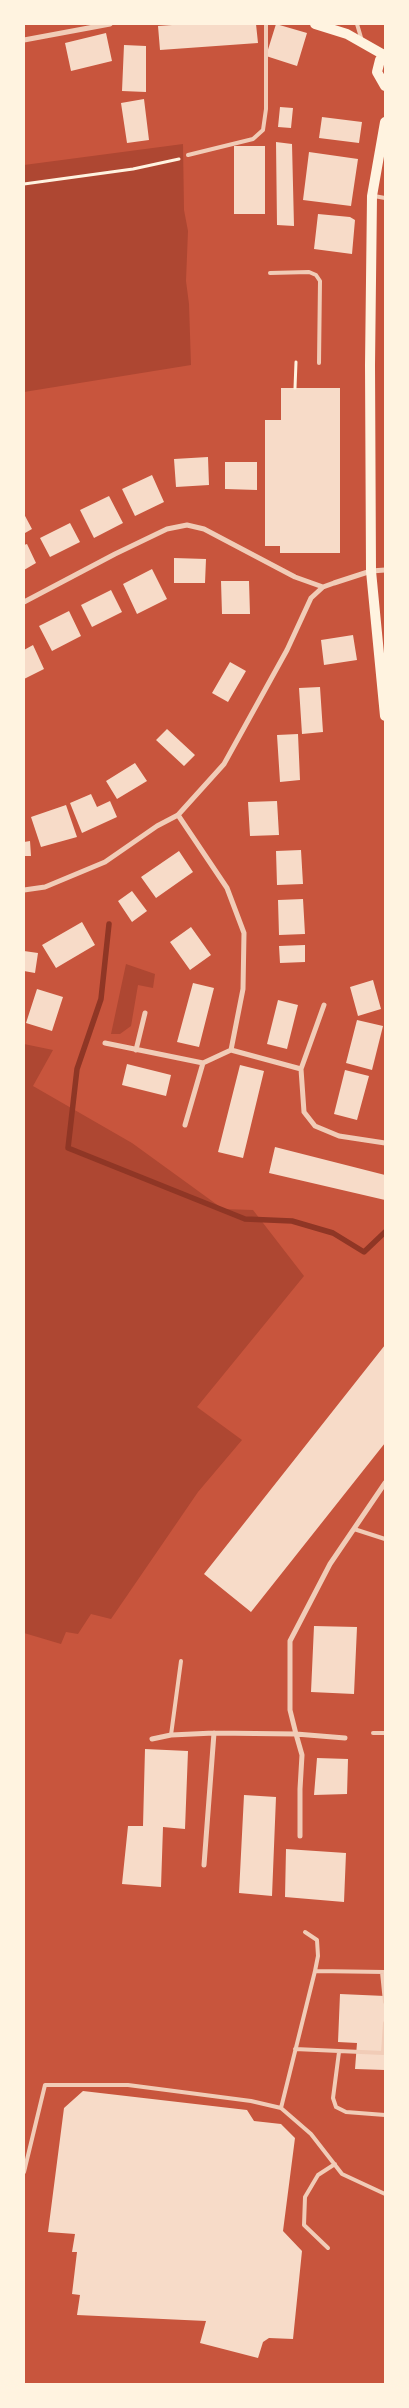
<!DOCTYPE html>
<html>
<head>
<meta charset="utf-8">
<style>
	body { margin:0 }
	#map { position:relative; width:409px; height:2408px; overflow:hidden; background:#c8553d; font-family:"DM Sans",sans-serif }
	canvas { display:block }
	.frame { position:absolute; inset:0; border:25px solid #fff3e0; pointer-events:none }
</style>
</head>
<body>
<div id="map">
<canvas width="409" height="2408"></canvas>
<div class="frame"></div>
</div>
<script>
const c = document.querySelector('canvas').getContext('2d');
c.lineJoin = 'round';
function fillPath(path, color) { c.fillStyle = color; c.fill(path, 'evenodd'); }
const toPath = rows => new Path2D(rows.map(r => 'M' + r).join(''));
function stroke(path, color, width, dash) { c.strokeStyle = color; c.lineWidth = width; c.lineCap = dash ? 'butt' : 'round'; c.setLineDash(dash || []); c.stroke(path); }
fillPath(toPath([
	[183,144,184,210,188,231,186,281,189,304,191,365,24,392,24,165],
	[126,964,155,974,153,988,138,985,131,1026,120,1034,111,1034],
	[24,1044,53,1050,33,1086,132,1143,223,1209,253,1210,304,1276,197,1407,242,1440,198,1492,111,1619,91,1614,78,1634,66,1632,61,1644,24,1633]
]), '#ae4732');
stroke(toPath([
	[109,924,101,999,77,1069,68,1148,245,1219,292,1221,333,1233,364,1252,385,1232]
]), '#8f3625', 5.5);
fillPath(toPath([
	[186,24,256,24,258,43,160,50,158,26],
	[276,24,307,33,297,66,266,56],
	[106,33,112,61,71,71,65,43],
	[124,45,146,46,146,92,122,91],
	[144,99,149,140,127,143,121,103],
	[280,107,293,108,291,128,278,127],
	[322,117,362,122,359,143,319,138],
	[276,142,292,144,294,226,277,225],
	[234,146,265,146,265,214,234,214],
	[309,152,358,159,351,206,303,200],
	[318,214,350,217,355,220,352,254,314,249],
	[281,388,340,388,340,553,280,553,280,546,265,546,265,420,281,420],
	[208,457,209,485,176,487,174,459],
	[225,462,257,462,257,490,225,489],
	[152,475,164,502,135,516,122,489],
	[109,496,123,523,94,538,80,510],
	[24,514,32,529,25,533,24,531],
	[70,523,80,542,50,557,40,538],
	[27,544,36,563,24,570,24,545],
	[174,558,206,559,205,583,174,583],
	[152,569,167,599,137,614,123,584],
	[221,581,249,581,250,614,222,614],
	[111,590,122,612,92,627,81,605],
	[69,611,81,636,52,651,39,626],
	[353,635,357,660,324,665,321,640],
	[33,645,44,669,24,679,24,650],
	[230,662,246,671,228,702,212,693],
	[320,687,323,732,302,734,299,688],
	[167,729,195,755,184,766,156,740],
	[298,734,300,780,280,782,277,735],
	[135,763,147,781,117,799,106,781],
	[91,794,97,807,110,801,117,817,82,833,70,803],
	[277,801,279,835,250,836,248,802],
	[66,805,77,837,41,847,31,817],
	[30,841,31,856,24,856,24,842],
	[301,850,303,884,277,885,276,851],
	[179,851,193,872,156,898,141,877],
	[132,891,147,911,132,922,118,901],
	[303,899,305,934,279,935,278,900],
	[82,922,95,945,56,968,42,945],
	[191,927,211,955,190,970,170,942],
	[305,945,305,962,280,963,279,946],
	[24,951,38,953,35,973,24,971],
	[373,980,381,1009,358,1016,350,987],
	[193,983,214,988,199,1047,177,1042],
	[37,989,63,997,52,1031,26,1023],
	[278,1000,298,1005,287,1049,267,1044],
	[357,1020,383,1026,372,1070,346,1063],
	[127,1064,171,1075,166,1096,122,1085],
	[240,1065,264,1071,243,1158,218,1152],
	[345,1070,369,1076,357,1120,334,1114],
	[275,1147,385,1175,385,1200,269,1173],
	[385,1345,385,1443,251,1612,204,1574],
	[314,1626,357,1627,354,1694,311,1692],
	[145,1749,188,1751,185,1829,163,1827,161,1887,122,1884,128,1826,143,1826],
	[317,1758,348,1759,347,1794,314,1795],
	[244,1795,276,1797,272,1896,239,1893],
	[286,1849,346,1853,344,1902,285,1897],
	[340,1994,385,1996,385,2070,355,2069,357,2043,338,2042],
	[83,2091,247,2110,254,2121,281,2124,295,2138,283,2231,302,2251,293,2339,269,2338,263,2342,258,2358,200,2343,206,2321,77,2315,80,2295,72,2294,77,2252,72,2252,75,2234,48,2232,64,2108]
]), '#f7dbc8');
stroke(toPath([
	[24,184,133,169,179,159],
	[295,388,296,362]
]), '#fff3e0', 3);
stroke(toPath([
	[357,24,362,41],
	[188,155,253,139,263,130,266,109,266,24],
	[374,196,385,198],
	[270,273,309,272,316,275,320,281,319,363],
	[354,1529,385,1539],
	[373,1733,385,1733],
	[171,1735,181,1661],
	[305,1932,317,1940,318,1956,315,1971,385,1972],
	[382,1972,385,2002],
	[295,2049,383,2053,385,2023],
	[339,2052,333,2098,336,2107,346,2112,385,2115],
	[281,2108,315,1971],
	[24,2172,45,2085,128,2085,251,2101,281,2108,311,2134,342,2174,385,2194],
	[328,2248,304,2225,305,2197,318,2175,335,2164]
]), '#f1ccb7', 4);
stroke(toPath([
	[24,40,110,24],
	[24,602,115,554,167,529,187,525,204,529,295,577,323,587],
	[178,815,227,888,244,933,243,989,231,1050],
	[24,890,45,887,105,862,157,826,178,815,224,764,287,650,311,598,323,587,334,583,371,571,385,570],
	[324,1005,301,1069,304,1112,315,1126,339,1136,385,1143],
	[105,1043,203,1063,231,1050,301,1069],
	[136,1050,145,1013],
	[185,1125,203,1063],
	[152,1739,171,1735,214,1733,296,1734,290,1710,290,1641,330,1564,385,1483],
	[300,1836,300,1789,302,1755,296,1734,345,1738],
	[204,1865,214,1733]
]), '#f1ccb7', 5);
stroke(toPath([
	[315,24,347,34,384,55],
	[385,54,380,60,377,72,385,86],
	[385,122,372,196,370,365,371,571,385,716]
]), '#fff3e0', 10);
</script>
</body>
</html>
